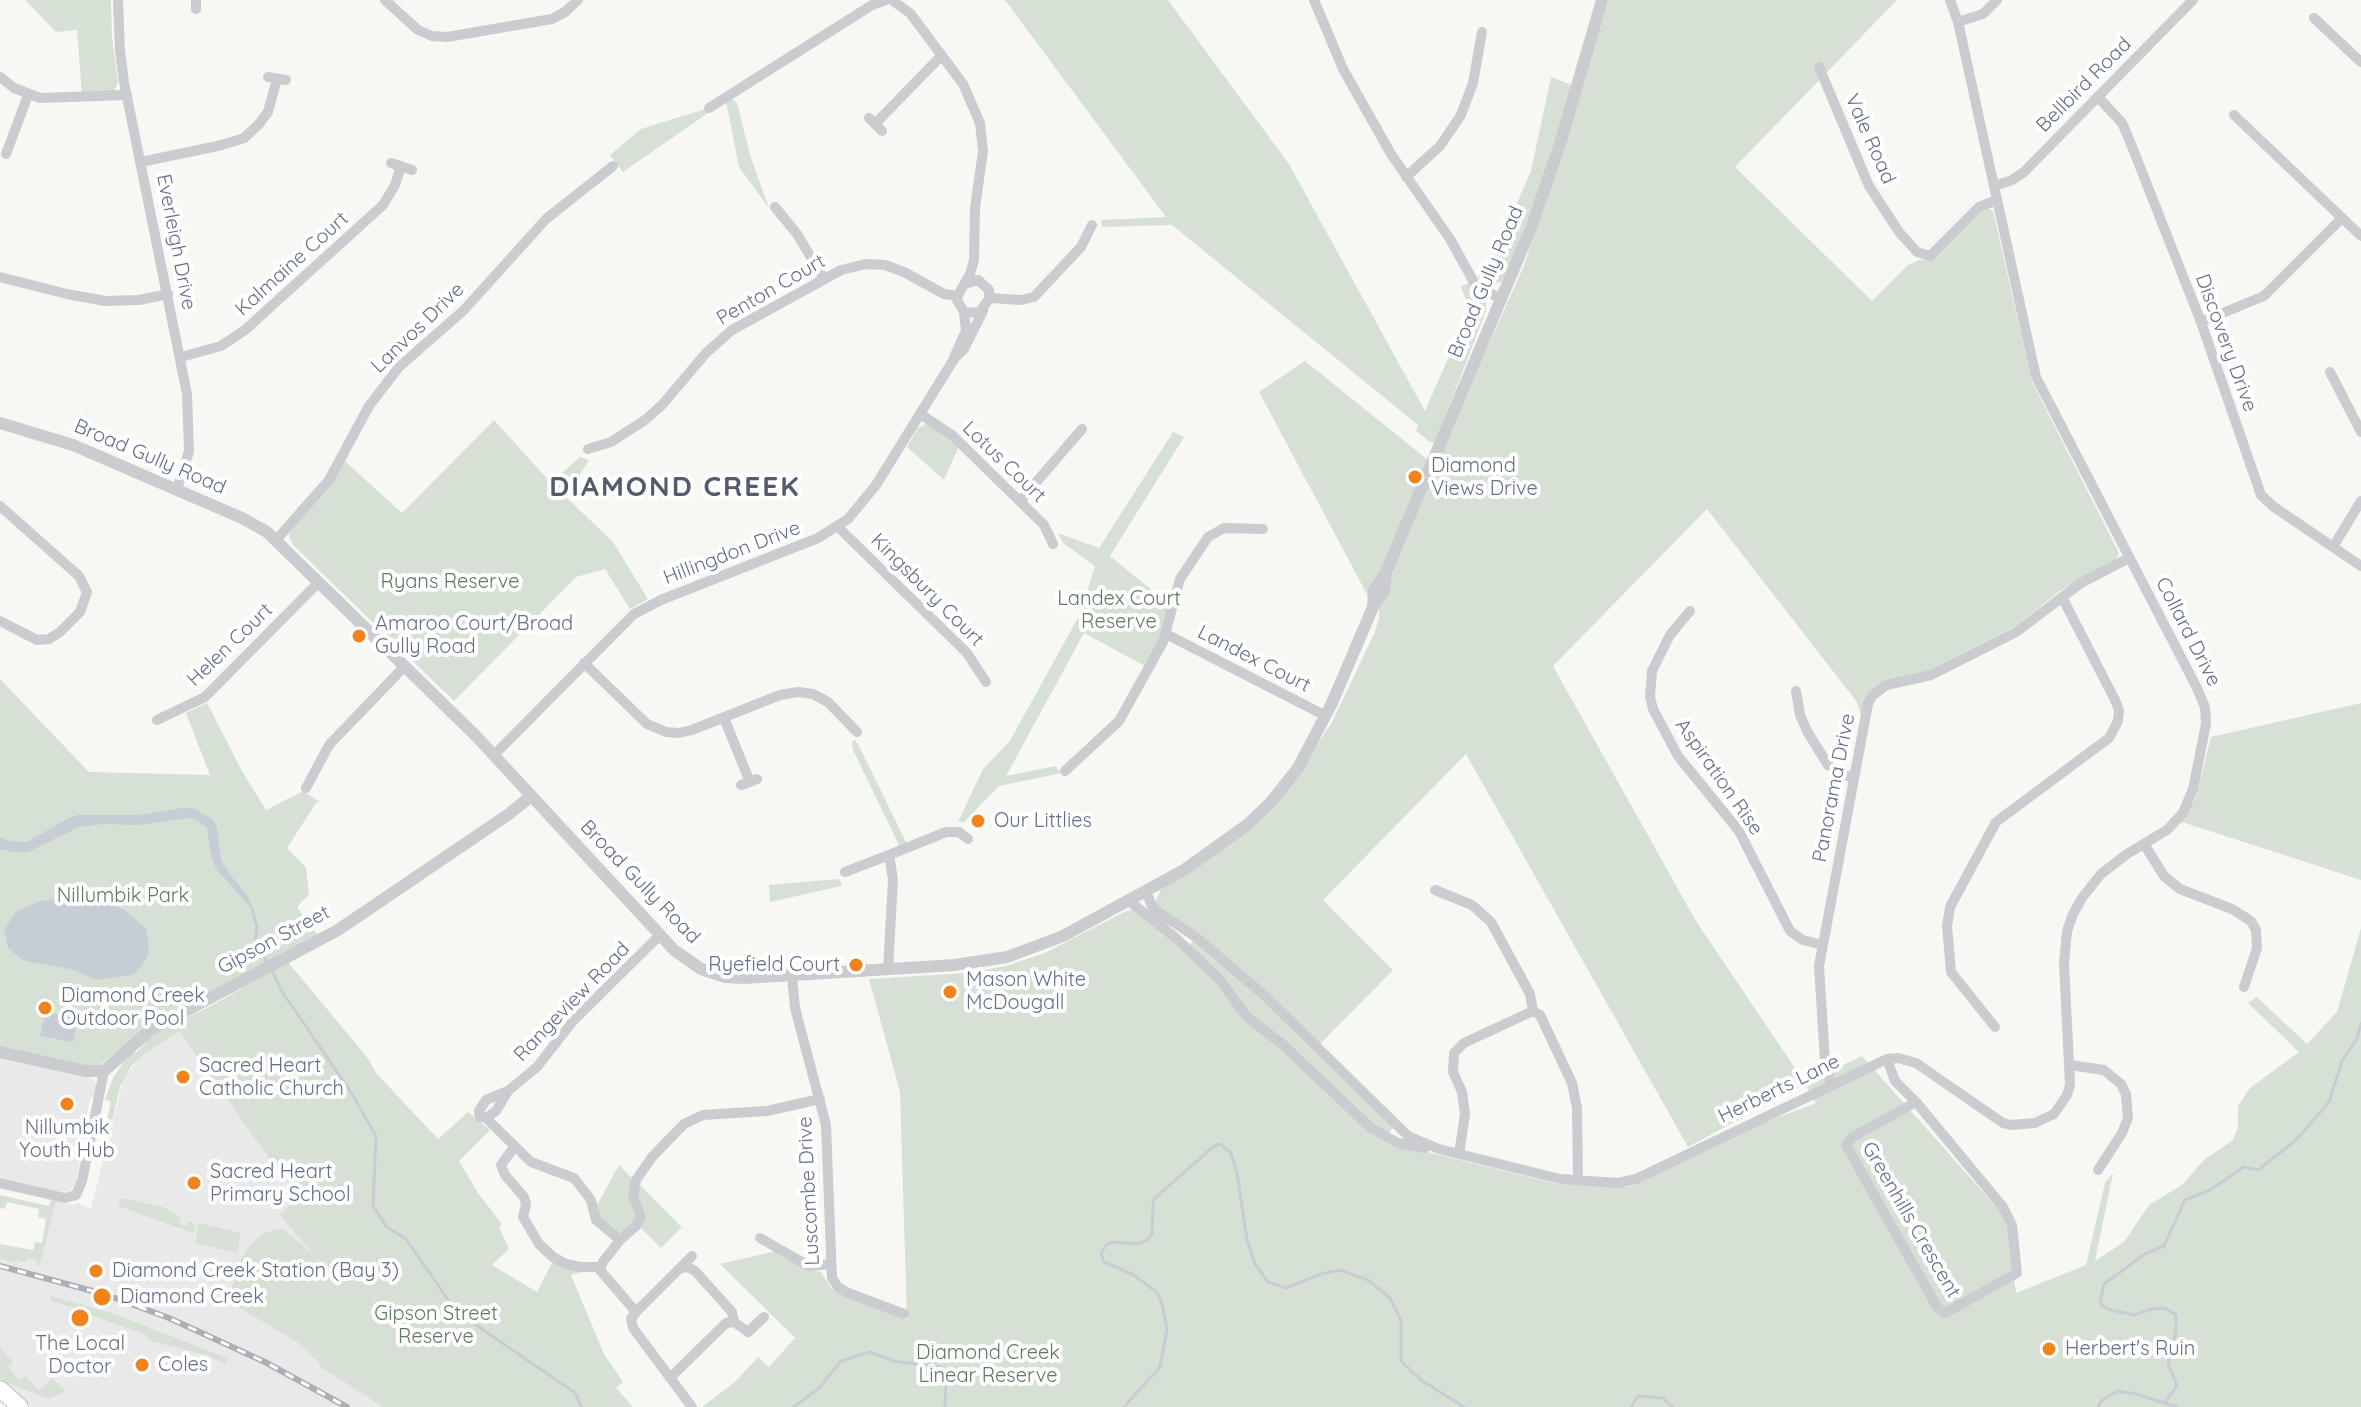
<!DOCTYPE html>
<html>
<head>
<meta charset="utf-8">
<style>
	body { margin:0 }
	canvas { display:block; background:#f7f8f4 }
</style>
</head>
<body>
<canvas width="2361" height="1407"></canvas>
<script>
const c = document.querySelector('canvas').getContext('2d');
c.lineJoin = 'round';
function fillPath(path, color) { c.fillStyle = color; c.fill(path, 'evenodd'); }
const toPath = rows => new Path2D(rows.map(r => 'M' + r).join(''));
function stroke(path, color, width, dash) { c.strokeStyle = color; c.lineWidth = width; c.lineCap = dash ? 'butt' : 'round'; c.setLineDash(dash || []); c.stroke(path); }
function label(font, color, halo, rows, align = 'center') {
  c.font = font + ' Quicksand,sans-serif'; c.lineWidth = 8; c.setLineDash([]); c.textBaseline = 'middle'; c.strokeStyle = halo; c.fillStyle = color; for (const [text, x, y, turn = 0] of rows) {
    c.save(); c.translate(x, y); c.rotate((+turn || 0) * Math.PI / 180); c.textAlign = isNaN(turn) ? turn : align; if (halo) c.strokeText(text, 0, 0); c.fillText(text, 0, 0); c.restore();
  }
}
fillPath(toPath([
	[179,1031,273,1164,324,1223,354,1315,319,1366,383,1407,32,1407,0,1379,0,1259,16,1263,17,1260,26,1258,38,1261,40,1265,56,1201,73,1205,79,1203,91,1209,124,1077,140,1057],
	[0,1058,88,1077,96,1083,97,1093,90,1099,87,1115,76,1183,70,1191,61,1192,0,1178]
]), '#e8e9e8');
fillPath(toPath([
	[25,0,111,0,112,37,118,82,114,92,82,95,77,30,56,32],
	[1005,0,1168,0,1289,164,1425,411,1466,318,1468,305,1461,287,1468,283,1482,296,1486,304,1486,311,1435,443,1430,442,1416,431,1418,425,1172,225,1102,227,1101,220,1166,217],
	[1608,0,1897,0,1735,167,1872,301,1908,265,1919,260,1931,260,1982,211,1988,208,1993,211,2032,382,2119,553,2116,559,2060,591,2015,626,1930,670,1882,682,1867,695,1861,716,1857,702,1707,509,1553,666,1696,921,1805,1083,1862,1056,2007,1219,2016,1293,2086,1265,2105,1183,2113,1173,2095,1261,2124,1242,2149,1205,2182,1185,2204,1160,2233,1140,2238,1127,2238,1106,2250,1088,2299,1052,2248,1003,2257,997,2307,1044,2337,1012,2361,928,2361,1407,702,1407,735,1382,758,1357,769,1367,795,1338,720,1264,776,1251,809,1270,821,1272,831,1288,841,1294,907,1320,900,1092,869,979,966,973,1006,966,1045,953,1126,911,1134,910,1190,946,1193,940,1246,983,1393,1128,1388,1134,1405,1148,1436,1154,1557,1184,1629,1187,1760,1124,1816,1103,1805,1084,1688,1147,1466,754,1323,900,1393,970,1319,1045,1161,911,1155,902,1161,889,1246,832,1291,785,1332,722,1374,634,1379,618,1379,606,1389,579,1458,413,1523,268,1566,143],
	[1551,77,1572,85,1554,146,1516,251,1502,281,1489,287,1478,277,1488,270,1531,171],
	[731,97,737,103,750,155,769,208,739,167,726,101],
	[705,109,708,113,623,172,610,155,641,129],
	[1305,361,1428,460,1370,600,1259,392],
	[494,420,551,483,580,457,589,460,566,497,613,542,648,599,630,609,605,569,576,577,454,701,293,545,289,535,291,528,345,461,402,513],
	[926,424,932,425,959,446,944,480,907,447,918,428],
	[1173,432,1184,437,1110,556,1169,604,1158,642,1145,666,1084,633,1006,776,1055,766,1062,773,999,786,964,822,958,822,983,769,1010,741,1080,614,1095,566,1063,543,1058,533,1099,548],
	[0,679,89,772,210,775,186,713,207,703,242,771,266,810,303,791,320,802,316,803,287,848,306,867,309,894,297,907,319,937,158,1018,100,1065,92,1067,0,1047],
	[2361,703,2361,880,2182,822,2196,797,2211,737],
	[854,740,858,744,907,844,900,847,853,750,852,742],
	[837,879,842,882,841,886,770,902,769,885],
	[288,962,367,1057,377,1074,438,1139,468,1112,490,1130,459,1161,478,1193,502,1224,499,1227,509,1249,492,1265,537,1292,553,1261,590,1270,571,1275,604,1354,623,1382,616,1388,633,1407,383,1407,319,1366,320,1363,299,1343,233,1304,231,1291,240,1260,250,1245,261,1235,275,1229,284,1230,314,1255,279,1214,302,1197,273,1164,179,1031,146,1053,131,1066,120,1087,109,1135,99,1131,105,1130,111,1102,105,1099,114,1076,128,1056,133,1051,136,1053,147,1041,145,1038,211,1006],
	[619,1165,633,1179,637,1218,624,1232,619,1233,599,1219,597,1205],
	[639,1184,682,1227,661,1248,640,1227,646,1213,637,1196],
	[0,1195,49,1206,51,1200,56,1201,40,1265,37,1265,38,1261,27,1258,25,1262,17,1260,16,1263,0,1259,0,1244,33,1250,35,1242,42,1243,46,1219,38,1217,39,1209,7,1202,5,1209,0,1208],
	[122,1198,163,1207,180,1217,179,1221,182,1225,185,1226,190,1221,195,1227,193,1233,118,1206],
	[199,1223,241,1233,237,1253,195,1243],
	[51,1296,117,1315,227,1358,226,1364,209,1356,147,1340,148,1336,139,1332,90,1315,90,1312,50,1301],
	[0,1348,13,1362,8,1367,19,1380,25,1376,40,1391,52,1378,65,1392,49,1399,5,1382,0,1378]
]), '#d7e0d5');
fillPath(toPath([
	[182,808,193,808,212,819,217,827,221,860,230,875,248,896,253,910,216,869,210,851,207,827,191,818,137,825,104,824,79,827,28,852,14,852,0,849,0,837,8,841,27,842,69,818,78,815,139,815],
	[78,894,122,908,146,928,149,944,148,955,142,966,132,975,96,980,71,969,29,962,21,959,8,948,4,929,16,912,37,902],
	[45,1012,78,1019,73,1042,40,1036]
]), '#c7cdd4');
stroke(toPath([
	[252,909,257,927,255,943,267,961],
	[271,968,281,990,352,1094,376,1136,373,1206,386,1226,406,1239,449,1301,476,1325,574,1392,582,1407],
	[2165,1402,2177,1386,2168,1363,2176,1331,2176,1315,2165,1308,2152,1309,2134,1315,2107,1309,2100,1303,2104,1284,2145,1254,2164,1246,2185,1200,2210,1190,2244,1167,2258,1170,2296,1140,2329,1102,2342,1061,2357,1039,2361,1023],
	[794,1407,819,1388,841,1361,870,1352,894,1361,940,1367,946,1373,945,1407],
	[1124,1407,1160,1367,1167,1329,1162,1304,1157,1292,1132,1274,1104,1262,1101,1253,1107,1244,1115,1242,1138,1244,1147,1240,1152,1235,1153,1204,1155,1198,1214,1146,1220,1144,1231,1153,1237,1173,1247,1240,1255,1264,1268,1282,1286,1288,1321,1274,1340,1270,1368,1280,1390,1298,1401,1320,1401,1361,1421,1380,1464,1407],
	[1631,1407,1638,1396,1663,1398,1673,1407],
	[2098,1407,2100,1402,2117,1391,2136,1394,2177,1407]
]), '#c7cdd4', 3);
const primary = toPath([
	[0,1389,20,1407]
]);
stroke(primary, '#bcbec3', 18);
stroke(toPath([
	[118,0,120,51,124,82,187,394,189,451,177,490],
	[385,0,418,30,432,36,447,37,552,19,565,12,578,0],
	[1314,0,1343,69,1391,154,1450,239,1475,284,1502,300],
	[893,1,910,13,963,84,980,123,983,151,975,208,974,260,970,274,958,295,957,300,964,312,979,313,989,299,989,290,978,280,965,284],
	[196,9,196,0],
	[2314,18,2361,62],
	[1958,22,1983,14,1997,0],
	[1819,67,1869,186,1899,232,1917,252,1930,256,1979,207,1997,200],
	[0,77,14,88,40,98,127,95],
	[268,77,286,80],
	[2098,97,2122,123,2131,144,2201,322,2261,495,2274,507,2361,566],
	[709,108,872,5,886,0],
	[2234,115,2361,236],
	[869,118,882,131],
	[875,124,942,55],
	[6,154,28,95],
	[141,162,222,145,244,138,259,124,268,112,277,79],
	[391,163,412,170],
	[1406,177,1440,146,1461,115,1473,83,1482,32],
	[1994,186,2012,180,2024,172,2193,0],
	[775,207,797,234,824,279],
	[0,277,67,294,105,301,139,300,168,294],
	[990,298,1021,300,1034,297,1081,247,1092,225],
	[2201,322,2264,296,2342,218],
	[181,357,221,346,245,330,383,205,395,185,401,166],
	[954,357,966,331,964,312],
	[2330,372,2361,432],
	[920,414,952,435,1044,525,1053,544],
	[588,449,611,442,645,420,662,405,706,353,732,330,841,270,866,264,885,265,904,272,944,294,958,296],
	[1020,501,1082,429],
	[0,506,79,576,87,592,80,612,60,632,49,639,37,640,0,621],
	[838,527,967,653,986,682],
	[276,540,329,480,369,406,399,367,464,310,546,219,613,166],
	[2333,547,2361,501],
	[1690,611,1670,635,1652,671,1650,697,1653,709,1678,756,1739,831,1790,931,1803,940,1823,945],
	[1166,634,1326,716],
	[584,663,647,724,666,732,679,733,692,730,780,695,798,692,813,694,828,702,857,732],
	[1796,691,1800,715,1807,731,1828,765,1842,775,1854,777],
	[724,718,750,782],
	[157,720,205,697,319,582],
	[494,755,634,614,661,600,818,538,848,519,876,485,954,359,964,349,983,311],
	[1065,771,1119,721,1163,642,1180,579,1208,537,1224,528,1263,529],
	[741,785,757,779],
	[306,788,329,745,405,666],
	[2144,844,2164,876,2180,889,2232,909,2251,921,2256,930,2257,948,2244,987],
	[845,872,889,855],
	[1435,890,1472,905,1491,922,1530,994,1533,1011],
	[1146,892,1152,906,1158,912,1196,937,1265,996,1408,1136,1439,1149,1560,1179,1618,1183,1636,1179,1887,1059,1895,1081,1916,1102,2003,1207,2012,1225,2017,1273,1945,1313,1937,1307,1846,1145,1851,1138,1916,1102],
	[1129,901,1176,938,1220,980,1247,1017,1281,1043,1371,1128,1398,1143,1425,1148],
	[888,970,893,879,889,855,946,832,959,832,968,839],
	[792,976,795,1008,826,1125,832,1278,838,1287,846,1292,904,1314],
	[1995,1027,1951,972,1947,926,1950,907,1996,822,2109,738,2118,721,2119,710,2115,700,2062,597],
	[1887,1059,1898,1058,1916,1063,2003,1123,2011,1125,2035,1123,2054,1114,2067,1095,2070,1085,2064,963,2067,931,2073,914,2082,898,2101,874,2127,854,2167,830,2183,813,2193,789,2206,724,2205,707,2197,688,2036,377,1958,22,1950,0],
	[2070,1065,2104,1070,2121,1084,2126,1094,2128,1118,2122,1133,2098,1170],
	[1831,1084,1825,1061,1819,966,1868,704,1872,696,1886,685,1931,675,2016,632,2081,583,2129,558],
	[508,1091,496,1111,486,1118,480,1117,479,1111,486,1100,508,1091,537,1067,573,1021,660,935],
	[486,1118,531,1162,574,1178,591,1200,596,1220,620,1240,603,1262,600,1270,636,1312,631,1319,633,1328,692,1407],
	[514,1147,501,1165,505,1175,524,1197,526,1205,523,1217,539,1244,553,1257,566,1264,580,1267,600,1267],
	[1459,1154,1465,1114,1462,1092,1453,1072,1454,1053,1464,1043,1533,1011,1540,1015,1572,1083,1577,1108,1578,1180],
	[0,1183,65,1198,76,1195,82,1181,104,1071],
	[760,1238,809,1266,830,1264],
	[620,1240,636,1226,641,1216,633,1196,636,1180,652,1157,684,1124,703,1115,767,1111,820,1099],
	[681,1268,688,1267,695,1271,732,1312,734,1322],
	[636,1312,692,1256],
	[670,1378,726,1323,734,1322,748,1332,764,1317]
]), '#caccd0', 10);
stroke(toPath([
	[0,423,73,445,242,518,267,532,476,736,674,950,701,969,725,977,744,978,955,965,1007,957,1063,936,1184,870,1247,825,1271,802,1298,768,1332,703,1373,607,1384,590,1386,572],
	[1373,607,1374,590,1386,572,1531,228,1560,144,1602,0],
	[0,1052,85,1071,104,1071,150,1030,338,930,509,814,531,796]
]), '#caccd0', 12);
stroke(primary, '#fff', 16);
const rail = toPath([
	[0,1266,107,1295,169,1318,265,1362,347,1407]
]);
stroke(rail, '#abaeb6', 6);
stroke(rail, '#fff', 3, [9]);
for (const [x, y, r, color] of [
	[1415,477,8,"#f0831c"],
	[359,636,8,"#f0831c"],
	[978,821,8,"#f0831c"],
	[856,965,8,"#f0831c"],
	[950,992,8,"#f0831c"],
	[45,1008,8,"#f0831c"],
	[183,1077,8,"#f0831c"],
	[67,1104,8,"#f0831c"],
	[194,1183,8,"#f0831c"],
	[96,1271,8,"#f0831c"],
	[102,1297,10,"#f0831c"],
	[80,1318,10,"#f0831c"],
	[2049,1349,8,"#f0831c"],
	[142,1365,8,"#f0831c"]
]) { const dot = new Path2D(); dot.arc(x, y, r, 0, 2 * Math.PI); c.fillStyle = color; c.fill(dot); stroke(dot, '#fff', 3); }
label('20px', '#646f88', '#fff', [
	["Bellbird Road",2084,85,-45],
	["Vale Road",1870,139,66],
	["Everleigh Drive",176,242,79],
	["Kalmaine Court",292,264,-42],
	["Broad Gully Road",1486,282,-67],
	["Penton Court",771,290,-30],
	["Lanvos Drive",418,328,-44],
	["Discovery Drive",2226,343,70],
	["Broad Gully Road",150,457,23],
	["Lotus Court",1004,462,44],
	["Hillingdon Drive",732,553,-21],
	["Kingsbury Court",927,590,45],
	["Collard Drive",2188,632,63],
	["Helen Court",230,645,-44],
	["Landex Court",1254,659,27],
	["Aspiration Rise",1719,777,55],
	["Panorama Drive",1834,788,-79],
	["Broad Gully Road",640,882,46],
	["Gipson Street",274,940,-28],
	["Rangeview Road",572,1002,-46],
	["Herberts Lane",1779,1089,-26],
	["Luscombe Drive",809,1191,-93],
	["Greenhills Crescent",1911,1220,60]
]);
label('20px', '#646f88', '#fff', [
	["Diamond",1431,466],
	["Views Drive",1431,489],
	["Amaroo Court/Broad",375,624],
	["Gully Road",375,647],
	["Our Littlies",994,821],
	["Ryefield Court",840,965,"right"],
	["Mason White",966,980],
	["McDougall",966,1003],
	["Diamond Creek",61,996],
	["Outdoor Pool",61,1019],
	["Sacred Heart",199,1066],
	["Catholic Church",199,1089],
	["Nillumbik",67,1128,"center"],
	["Youth Hub",67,1151,"center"],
	["Sacred Heart",210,1172],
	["Primary School",210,1195],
	["Diamond Creek Station (Bay 3)",112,1271],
	["Diamond Creek",120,1297],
	["The Local",80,1344,"center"],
	["Doctor",80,1367,"center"],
	["Herbert's Ruin",2065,1349],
	["Coles",158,1365]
], 'left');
label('20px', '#607961', '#fff', [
	["Ryans Reserve",450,582],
	["Landex Court",1119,599],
	["Reserve",1119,622],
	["Nillumbik Park",123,896],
	["Gipson Street",436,1314],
	["Reserve",436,1337],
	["Diamond Creek",988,1353],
	["Linear Reserve",988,1376]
]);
c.letterSpacing = '2px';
label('bold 28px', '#535b6c', '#fff', [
	["DIAMOND CREEK",675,488]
]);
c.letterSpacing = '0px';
</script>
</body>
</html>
